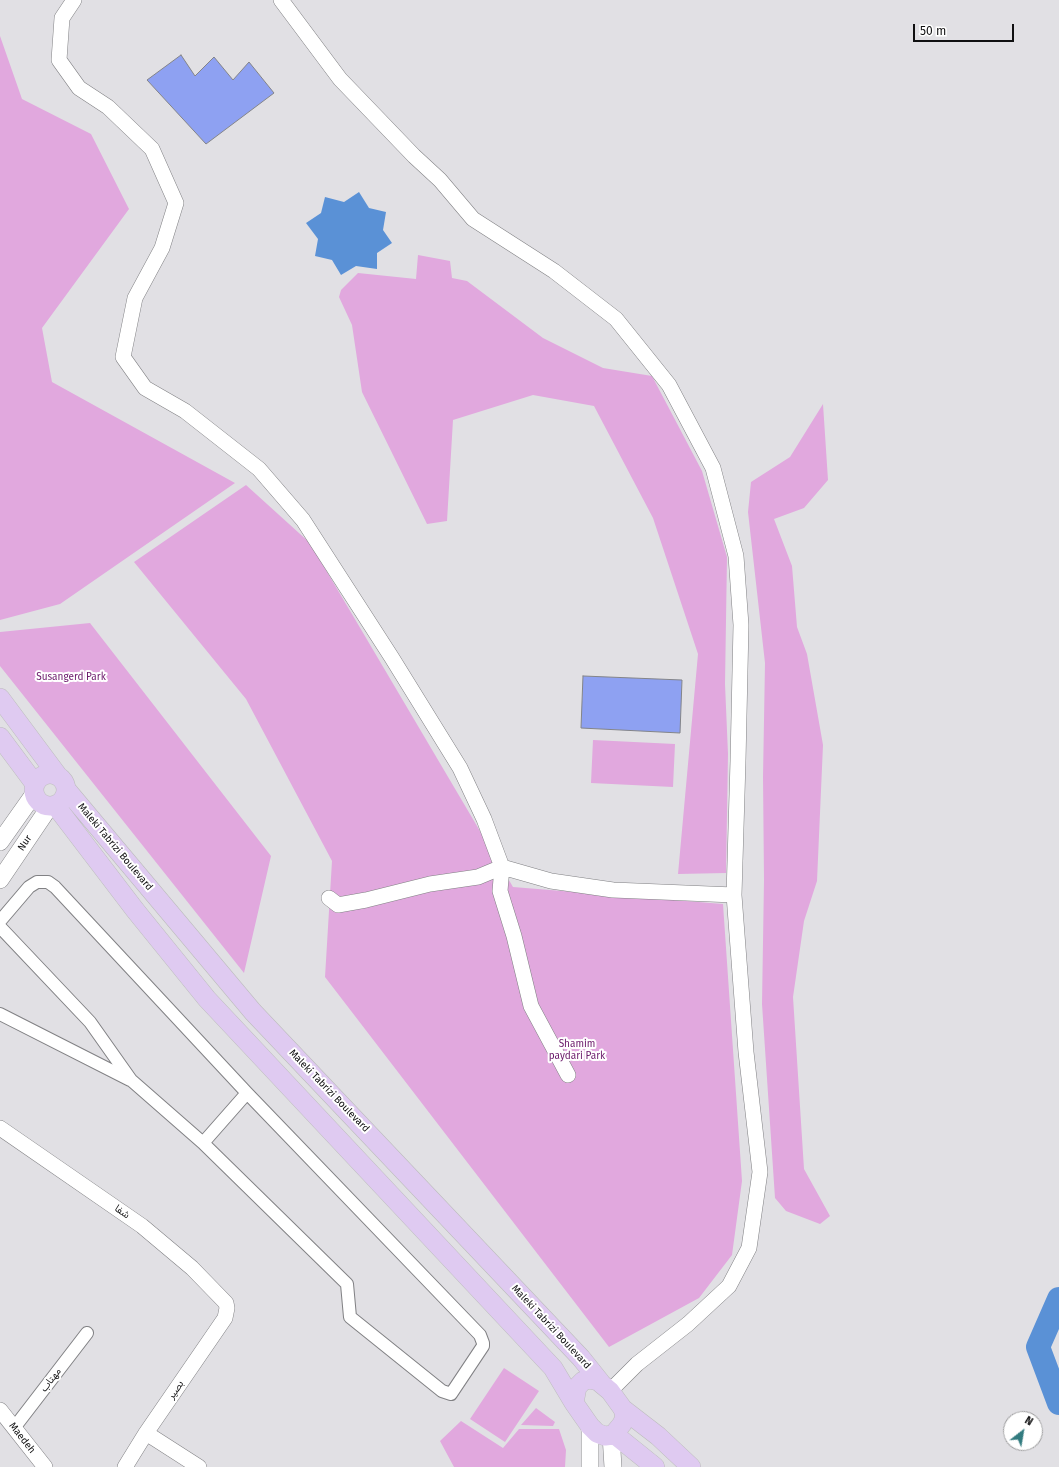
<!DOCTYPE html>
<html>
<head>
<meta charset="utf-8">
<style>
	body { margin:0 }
	#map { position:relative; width:1059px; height:1467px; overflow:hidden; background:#e1e0e4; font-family:"Fira Sans",sans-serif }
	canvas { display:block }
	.north { position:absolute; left:1003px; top:1411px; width:40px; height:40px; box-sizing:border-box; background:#fff; border:1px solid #9f9fa0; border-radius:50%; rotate:31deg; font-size:11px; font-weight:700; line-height:16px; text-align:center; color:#101011 }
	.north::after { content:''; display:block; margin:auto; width:14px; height:18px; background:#327b7f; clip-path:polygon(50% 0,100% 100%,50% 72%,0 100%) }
	.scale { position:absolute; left:913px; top:24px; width:101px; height:18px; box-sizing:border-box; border:2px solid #101011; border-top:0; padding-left:5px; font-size:12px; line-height:14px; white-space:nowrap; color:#101011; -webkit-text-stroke:3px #fff; paint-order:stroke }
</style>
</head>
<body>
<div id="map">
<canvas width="1059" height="1467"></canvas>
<div class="north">N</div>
<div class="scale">50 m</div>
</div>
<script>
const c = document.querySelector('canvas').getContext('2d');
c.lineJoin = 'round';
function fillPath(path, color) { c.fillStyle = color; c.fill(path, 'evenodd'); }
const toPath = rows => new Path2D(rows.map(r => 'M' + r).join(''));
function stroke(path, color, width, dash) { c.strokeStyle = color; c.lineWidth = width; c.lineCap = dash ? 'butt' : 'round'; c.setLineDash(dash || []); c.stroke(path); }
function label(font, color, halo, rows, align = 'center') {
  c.font = font + ' "Fira Sans","Noto Sans Arabic",sans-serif'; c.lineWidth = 4; c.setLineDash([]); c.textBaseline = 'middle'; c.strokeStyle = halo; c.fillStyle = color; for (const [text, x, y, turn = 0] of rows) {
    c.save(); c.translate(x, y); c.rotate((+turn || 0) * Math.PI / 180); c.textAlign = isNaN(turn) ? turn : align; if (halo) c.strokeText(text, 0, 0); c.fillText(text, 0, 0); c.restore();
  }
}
fillPath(toPath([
	[0,36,22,99,91,134,129,209,42,328,52,382,235,483,60,604,0,620],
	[418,255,450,261,452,278,467,281,543,338,603,368,652,376,702,471,727,557,725,684,728,754,726,873,678,874,698,654,653,518,594,406,533,395,453,420,447,521,427,524,362,392,352,325,339,297,341,290,358,273,416,279],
	[823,404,828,480,804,508,774,519,792,566,797,627,807,654,823,745,817,881,804,921,793,997,804,1169,830,1216,820,1224,786,1211,775,1198,762,1004,764,880,763,777,765,663,748,512,751,482,790,457],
	[246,485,310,543,513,887,723,904,742,1181,732,1255,699,1298,609,1347,325,977,332,861,246,699,134,562],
	[90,623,271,856,244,973,0,666,0,632],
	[593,740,675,744,673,787,591,783],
	[504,1368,539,1391,505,1442,470,1419],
	[536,1408,555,1422,553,1426,521,1425],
	[461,1421,503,1448,519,1429,559,1429,566,1450,565,1467,454,1467,440,1441]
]), '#e1a8de');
fillPath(toPath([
	[359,192,369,208,386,212,383,230,392,243,377,253,377,269,356,266,341,275,332,260,315,256,318,239,306,223,321,213,325,197,344,202]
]), '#5a91d6');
stroke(toPath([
	[1059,1299,1038,1347,1059,1403]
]), '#5a91d6', 24);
const building = toPath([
	[181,55,195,76,214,57,233,80,249,62,274,93,206,144,147,80,181,55],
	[583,676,682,680,680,733,581,728,583,676]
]);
fillPath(building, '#8ea1f2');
stroke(building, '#838488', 1);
const minor = toPath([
	[0,921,29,887,37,882,48,882,55,887,247,1093,480,1335,483,1343,483,1346,451,1394,442,1391,350,1317,347,1284,203,1143,131,1080,90,1022,0,927],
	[0,1014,130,1080],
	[203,1143,247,1093],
	[14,1428,87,1333]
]);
const tertiary = toPath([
	[74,0,62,18,59,60,79,88,108,107,152,149,176,203,162,248,135,298,123,357,145,388,185,411,259,469,303,520,392,658,460,768,484,819,502,867,551,881,613,890,734,895],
	[281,0,340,79,414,156,440,180,473,219,554,271,616,319,669,385,713,468,736,556,741,625,738,761,734,895,746,1052,760,1172,749,1248,729,1286,688,1324,637,1364,610,1391],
	[329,898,338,905,366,900,430,884,478,877,502,867,500,891,514,936,531,1006,568,1075],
	[0,1128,142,1226,192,1268,226,1303,227,1308,225,1318,146,1433,125,1467],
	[0,1410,45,1467],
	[146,1433,199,1467]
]);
const secondary = toPath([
	[0,842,34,794],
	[0,880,50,806],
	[590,1426,590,1467],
	[611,1435,613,1467]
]);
const primary = toPath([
	[0,698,58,776],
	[0,737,35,784],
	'34 790a16 16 0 1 1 32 0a16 16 0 1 1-32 0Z',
	[66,789,253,1012,581,1358,601,1383],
	[55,805,135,910,207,999,553,1368,574,1403],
	[589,1379,598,1381,610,1391,623,1409,625,1417,622,1424,613,1435,605,1436,597,1433,590,1426,574,1403,577,1387,583,1381,589,1379],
	[623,1409,658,1436,691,1467],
	[614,1434,655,1467]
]);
stroke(minor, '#818184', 14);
stroke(tertiary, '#818184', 16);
stroke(secondary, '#818184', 18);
stroke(primary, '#bcbcbc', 20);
stroke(minor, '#fff', 12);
stroke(tertiary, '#fff', 15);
stroke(secondary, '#fff', 17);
stroke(primary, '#dfcaf1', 19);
label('10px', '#691769', '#fff', [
	["Susangerd Park",71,677],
	["Shamim",577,1044],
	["paydari Park",577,1056]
]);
label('10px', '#101011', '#fff', [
	["Nur",25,843,-56],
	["Maleki Tabrizi Boulevard",115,847,50],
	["Maleki Tabrizi Boulevard",329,1091,46],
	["شفا",122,1212,35],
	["Maleki Tabrizi Boulevard",551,1327,47],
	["مهتاب",51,1380,-52],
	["بصیر",176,1390,-56],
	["Maedeh",22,1438,52]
]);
</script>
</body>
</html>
